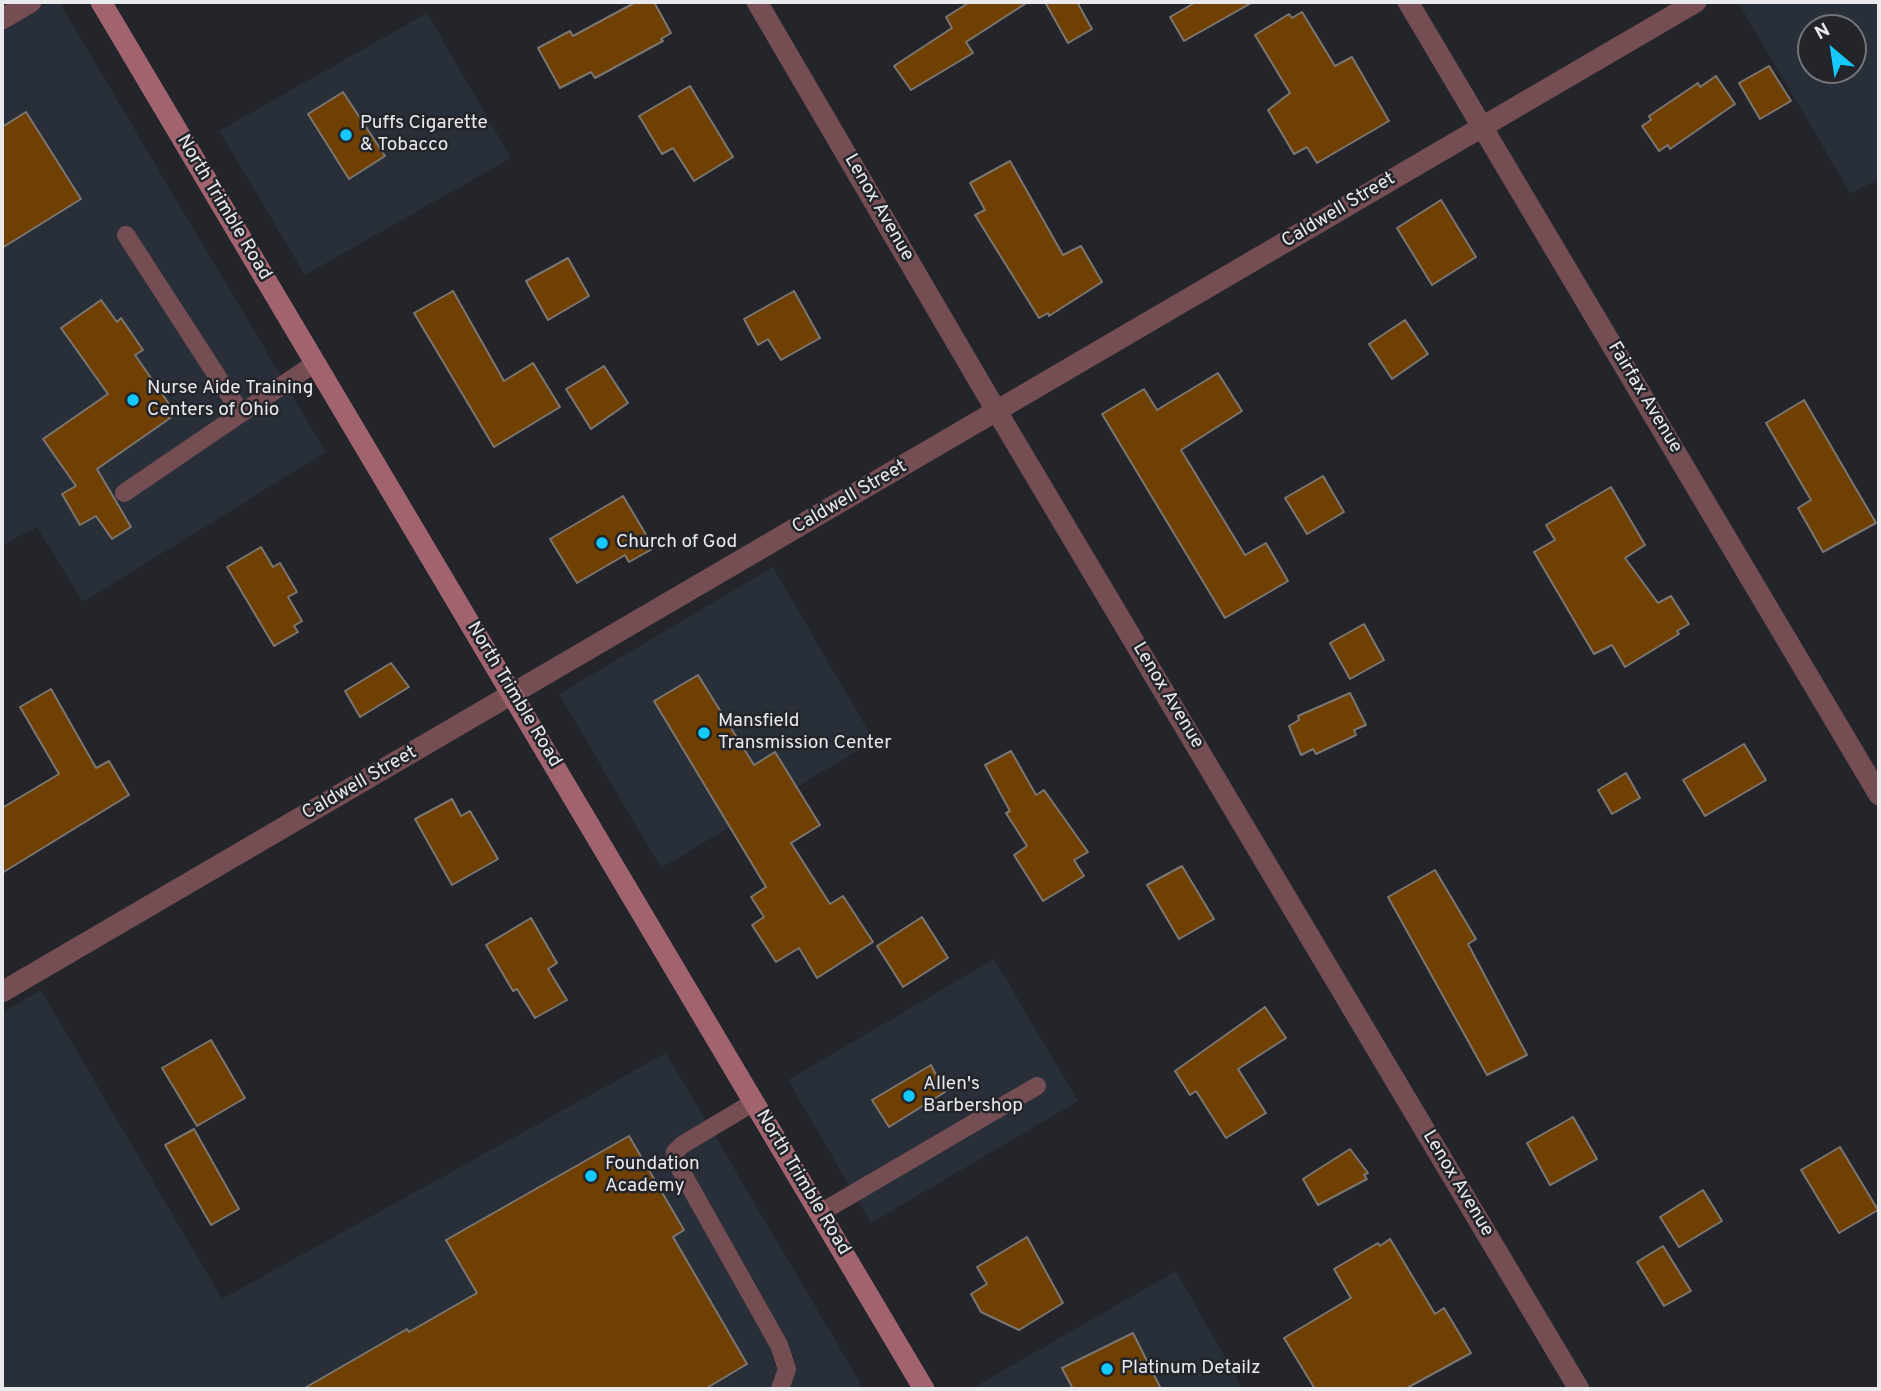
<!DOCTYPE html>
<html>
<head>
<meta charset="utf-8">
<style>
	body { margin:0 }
	#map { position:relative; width:1881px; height:1391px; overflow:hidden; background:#23252a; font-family:Overpass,sans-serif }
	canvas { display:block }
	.frame { position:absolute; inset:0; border:4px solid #e8eaed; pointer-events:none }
	.north { position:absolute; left:1797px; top:14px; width:70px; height:70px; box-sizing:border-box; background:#23252a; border:2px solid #727478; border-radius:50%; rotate:331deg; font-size:19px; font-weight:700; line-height:28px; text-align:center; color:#e8eaed }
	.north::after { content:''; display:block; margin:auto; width:24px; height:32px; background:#15cafb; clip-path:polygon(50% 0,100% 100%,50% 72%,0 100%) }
</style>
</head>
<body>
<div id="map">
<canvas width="1881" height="1391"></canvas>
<div class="frame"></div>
<div class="north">N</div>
</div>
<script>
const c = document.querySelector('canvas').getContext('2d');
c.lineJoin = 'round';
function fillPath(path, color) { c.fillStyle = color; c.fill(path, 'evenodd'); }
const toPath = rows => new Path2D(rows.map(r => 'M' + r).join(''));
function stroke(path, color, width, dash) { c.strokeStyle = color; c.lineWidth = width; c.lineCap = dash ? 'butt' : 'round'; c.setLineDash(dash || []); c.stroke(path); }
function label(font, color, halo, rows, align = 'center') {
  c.font = font + ' Overpass,sans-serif'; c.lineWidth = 5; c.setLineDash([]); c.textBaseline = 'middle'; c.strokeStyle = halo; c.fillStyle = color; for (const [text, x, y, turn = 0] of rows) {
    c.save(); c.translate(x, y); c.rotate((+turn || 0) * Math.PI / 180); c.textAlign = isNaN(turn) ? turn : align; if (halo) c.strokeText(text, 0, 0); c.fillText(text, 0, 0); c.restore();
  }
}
fillPath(toPath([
	[48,2,59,2,326,452,83,602,37,527,3,545,2,542,2,29],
	[1738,2,1879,2,1879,178,1851,194],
	[1811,28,1853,28,1853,70,1811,70],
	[427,13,511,158,305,275,219,131],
	[773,567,874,741,661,868,559,694],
	[994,959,1078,1101,871,1223,788,1080],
	[41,990,222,1299,666,1053,864,1389,2,1389,2,1013],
	[1176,1271,1243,1389,971,1389]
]), '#292f39');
const building = toPath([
	[636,2,654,2,671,33,661,39,663,41,595,78,591,72,560,88,538,48,570,31,573,36,636,2],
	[970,2,1028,2,966,42,973,53,911,90,894,66,952,28,946,17,970,2],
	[1045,2,1077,2,1092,29,1068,43,1045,2],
	[1196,2,1253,2,1184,41,1170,17,1196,2],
	[1302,12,1335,66,1352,57,1389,121,1317,163,1307,147,1294,154,1268,110,1290,93,1255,35,1289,14,1292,18,1302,12],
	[1769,66,1791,101,1760,119,1739,83,1769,66],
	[1716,76,1735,104,1670,149,1668,145,1659,151,1642,126,1651,120,1649,116,1698,83,1700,87,1716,76],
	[690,86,733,157,694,181,673,148,662,154,639,116,690,86],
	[343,92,385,156,349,179,308,114,343,92],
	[26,112,81,199,2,248,2,127,26,112],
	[1010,161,1063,255,1081,246,1102,282,1049,316,1048,313,1039,318,975,215,985,210,970,183,1010,161],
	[1441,200,1476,257,1432,285,1397,228,1441,200],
	[568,258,589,296,548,320,526,281,568,258],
	[453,291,504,381,533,363,560,407,494,447,414,313,453,291],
	[794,291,820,338,781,360,768,339,758,345,744,319,794,291],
	[101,300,117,322,121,318,143,350,135,355,176,414,97,469,131,527,112,539,96,516,80,525,62,494,76,486,43,439,108,394,61,328,101,300],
	[1405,320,1428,354,1392,379,1369,344,1405,320],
	[604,366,628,403,591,429,566,389,604,366],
	[1218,373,1242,411,1181,450,1245,555,1266,543,1288,581,1225,618,1102,414,1144,389,1157,410,1218,373],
	[1804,400,1876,523,1823,552,1798,508,1811,500,1766,423,1804,400],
	[1323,476,1344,512,1307,534,1285,498,1323,476],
	[1611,487,1645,545,1625,558,1658,603,1671,596,1689,624,1677,631,1679,634,1625,667,1612,645,1594,654,1534,552,1555,540,1546,525,1611,487],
	[623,496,654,548,629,562,625,555,577,583,550,539,623,496],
	[261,547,273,567,280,563,297,592,288,597,302,621,294,626,298,632,274,646,227,567,261,547],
	[1364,624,1384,660,1350,679,1330,643,1364,624],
	[391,663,409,687,360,717,345,691,391,663],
	[698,675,754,765,775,752,820,825,791,843,830,904,843,896,873,942,817,978,799,948,776,962,752,925,764,917,751,897,766,887,654,701,698,675],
	[51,689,96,768,109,761,129,795,2,873,2,808,59,774,20,707,51,689],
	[1350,693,1366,725,1354,730,1356,735,1316,754,1313,749,1301,755,1289,726,1299,720,1298,716,1350,693],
	[1744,744,1766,780,1705,816,1683,780,1744,744],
	[1011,751,1036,795,1044,790,1088,852,1074,860,1084,876,1043,901,1014,855,1027,846,1006,813,1010,811,985,765,1011,751],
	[1626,773,1640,798,1612,814,1598,790,1626,773],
	[452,799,461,816,470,811,498,859,452,885,415,819,452,799],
	[1182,866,1214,919,1179,939,1147,885,1182,866],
	[1435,870,1476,939,1468,944,1527,1055,1487,1075,1388,897,1435,870],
	[922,917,948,958,903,987,877,946,922,917],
	[531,918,557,963,548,969,567,1000,535,1018,517,989,513,991,486,945,531,918],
	[1265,1007,1286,1038,1238,1069,1266,1113,1226,1138,1196,1091,1190,1095,1175,1071,1265,1007],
	[211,1040,245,1098,197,1126,162,1068,211,1040],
	[931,1065,945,1092,889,1127,872,1100,931,1065],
	[1573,1117,1597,1159,1550,1185,1527,1143,1573,1117],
	[194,1129,239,1209,211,1225,165,1145,194,1129],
	[629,1136,684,1230,673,1237,747,1364,705,1389,303,1389,407,1329,409,1332,477,1293,446,1240,629,1136],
	[1840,1147,1878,1210,1839,1233,1801,1170,1840,1147],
	[1350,1149,1368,1173,1364,1175,1367,1179,1318,1205,1303,1179,1350,1149],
	[1703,1190,1722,1221,1679,1247,1660,1217,1703,1190],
	[1027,1237,1063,1303,1019,1330,981,1312,971,1294,987,1284,977,1267,1027,1237],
	[1390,1239,1435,1314,1444,1308,1471,1353,1405,1389,1315,1389,1284,1338,1351,1298,1334,1269,1378,1243,1380,1246,1390,1239],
	[1663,1246,1691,1291,1664,1306,1637,1262,1663,1246],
	[1133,1333,1161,1389,1073,1389,1062,1368,1133,1333]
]);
fillPath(building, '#6f4001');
stroke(building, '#7c7672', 2);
stroke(toPath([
	[126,235,241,413],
	[124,493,315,363],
	[754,1102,682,1145,675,1152,675,1160,779,1345,787,1369,780,1389],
	[820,1213,1037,1086]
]), '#754e54', 18);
stroke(toPath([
	[757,2,983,388,1579,1389],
	[1408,2,1879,795],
	[2,19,31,2],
	[2,992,1696,2]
]), '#754e54', 21);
stroke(toPath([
	[101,2,924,1389]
]), '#a1646e', 21);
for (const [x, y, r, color] of [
	[346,135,7,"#15cafb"],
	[133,400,7,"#15cafb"],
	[602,543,7,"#15cafb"],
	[704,733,7,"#15cafb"],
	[909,1096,7,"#15cafb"],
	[591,1176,7,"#15cafb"],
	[1107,1369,7,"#15cafb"]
]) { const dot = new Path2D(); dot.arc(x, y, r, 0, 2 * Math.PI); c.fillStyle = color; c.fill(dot); stroke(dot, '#23252a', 2.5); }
label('19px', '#e8eaed', '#23252a', [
	["Puffs Cigarette",360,124],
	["& Tobacco",360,146],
	["Nurse Aide Training",147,389],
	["Centers of Ohio",147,411],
	["Church of God",616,543],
	["Mansfield",718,722],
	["Transmission Center",718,744],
	["Allen's",923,1085],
	["Barbershop",923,1107],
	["Foundation",605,1165],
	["Academy",605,1187],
	["Platinum Detailz",1121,1369]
], 'left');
label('19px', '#e8eaed', '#23252a', [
	["North Trimble Road",223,208,59],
	["Lenox Avenue",878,208,60],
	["Caldwell Street",1339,211,-31],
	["Fairfax Avenue",1644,398,59],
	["Caldwell Street",850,498,-30],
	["North Trimble Road",513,695,59],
	["Lenox Avenue",1167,696,59],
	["Caldwell Street",360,784,-30],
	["North Trimble Road",802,1183,59],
	["Lenox Avenue",1457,1184,59]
]);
</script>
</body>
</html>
